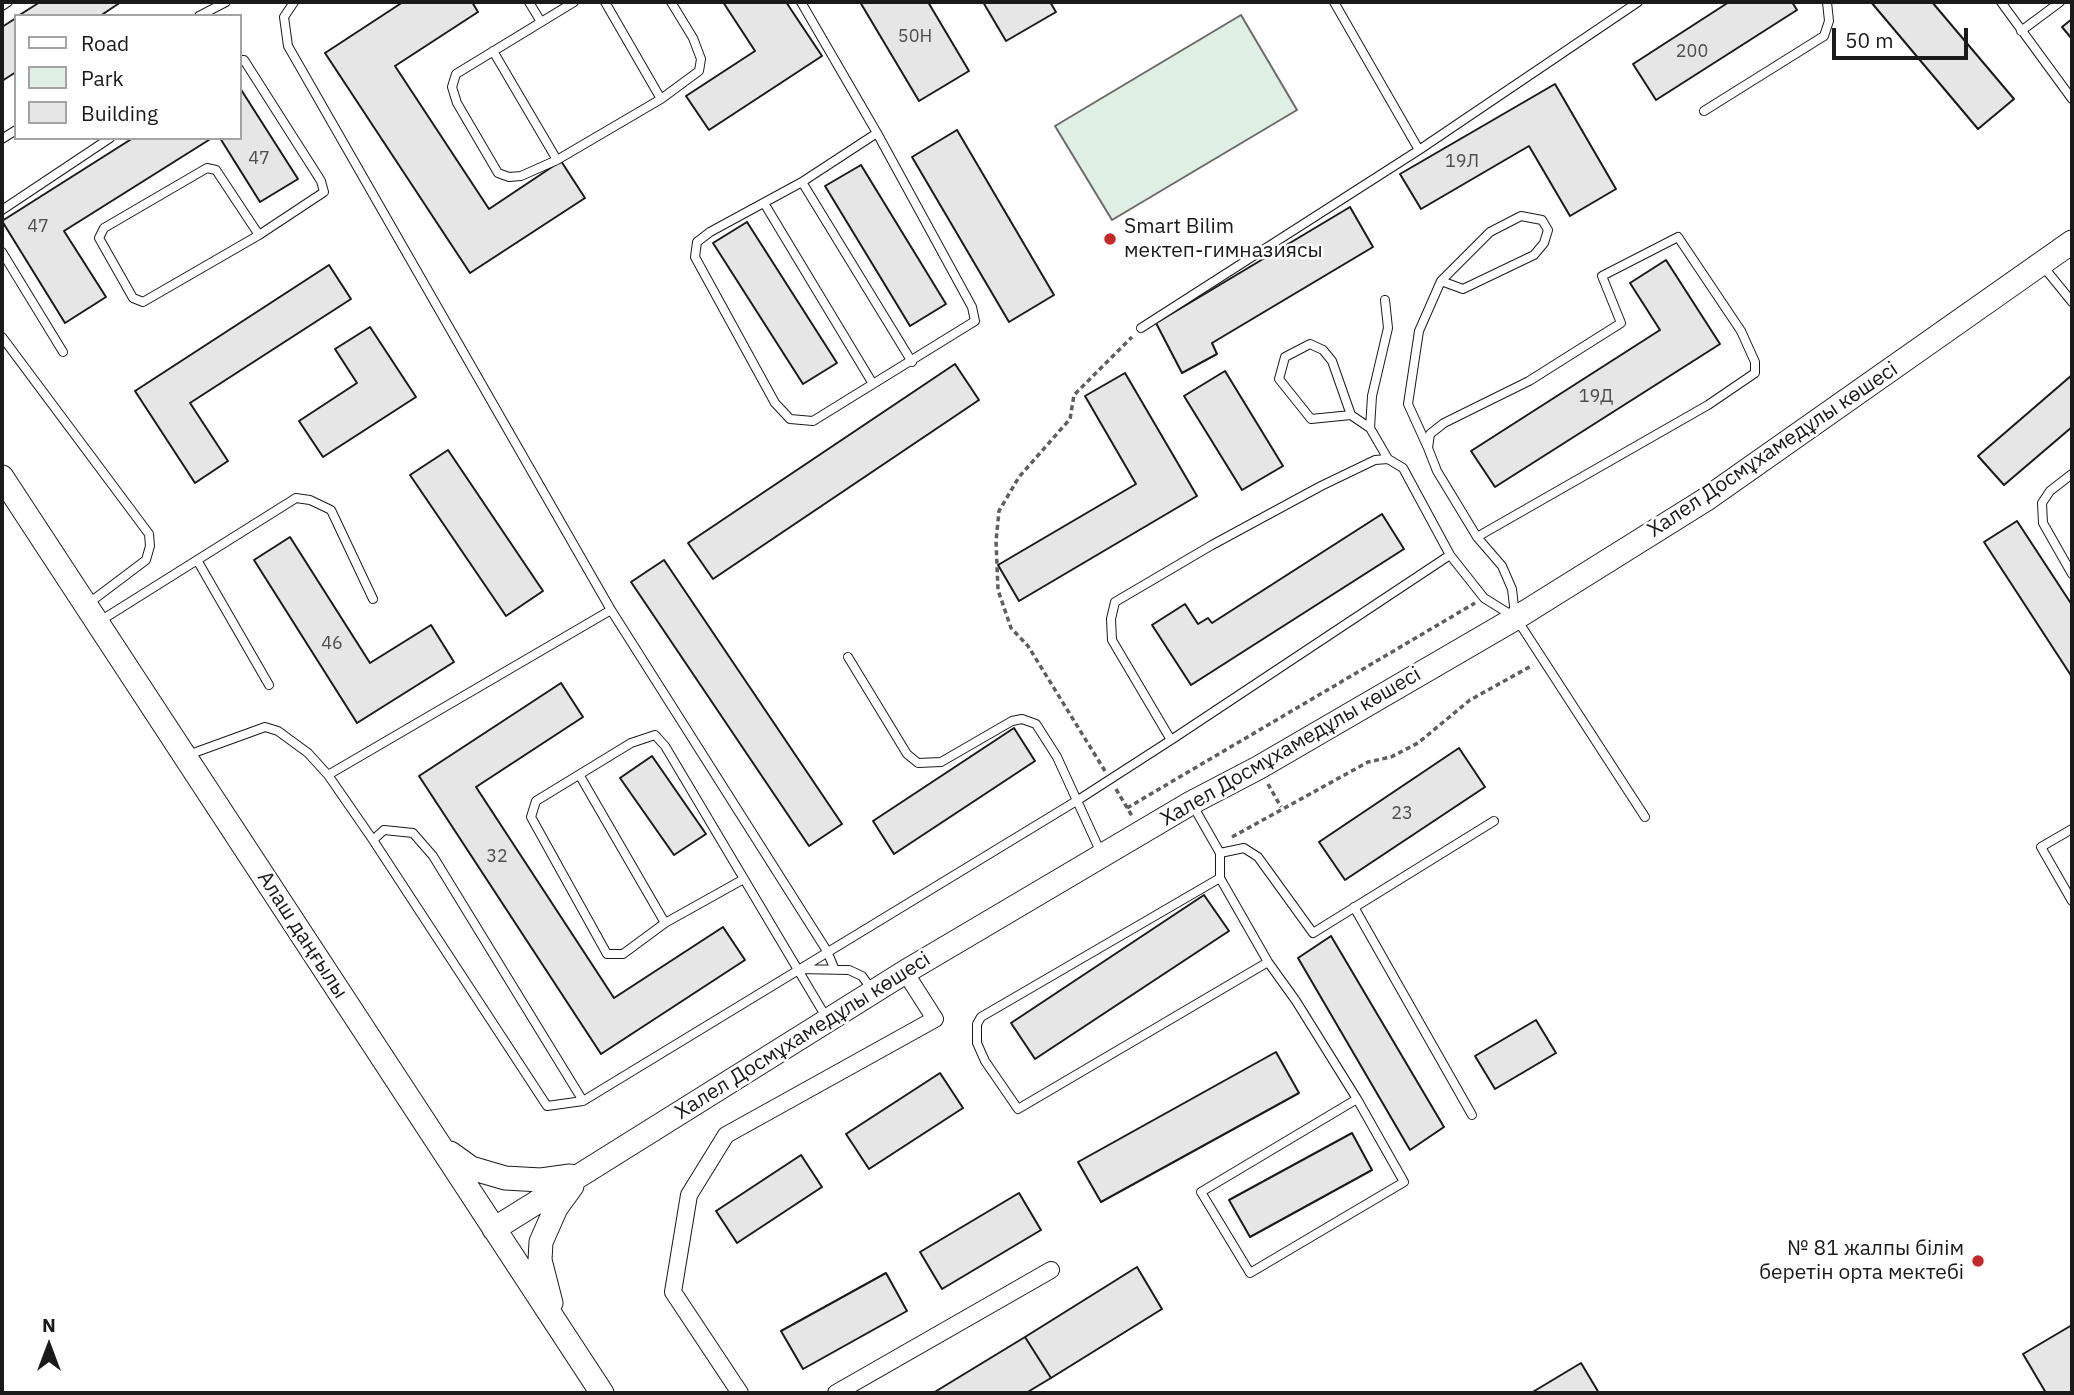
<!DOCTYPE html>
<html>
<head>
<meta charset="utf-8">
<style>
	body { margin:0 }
	#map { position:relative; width:2074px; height:1395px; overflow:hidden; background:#fff; font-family:"IBM Plex Sans",sans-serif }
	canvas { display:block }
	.frame { position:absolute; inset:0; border:4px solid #1a1a1a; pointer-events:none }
	.legend { position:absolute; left:14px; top:14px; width:228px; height:126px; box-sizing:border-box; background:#fff; border:2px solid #a3a3a3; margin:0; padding:9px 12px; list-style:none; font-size:21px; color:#1a1a1a }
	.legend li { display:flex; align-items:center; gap:14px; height:35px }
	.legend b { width:35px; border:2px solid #a3a3a3 }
	.north { position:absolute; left:14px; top:1311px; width:70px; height:70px; -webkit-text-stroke:5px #fff; paint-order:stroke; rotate:0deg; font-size:19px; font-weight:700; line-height:28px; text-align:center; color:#1a1a1a }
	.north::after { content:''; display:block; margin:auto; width:24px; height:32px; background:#1a1a1a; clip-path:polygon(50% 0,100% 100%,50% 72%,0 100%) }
	.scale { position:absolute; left:1832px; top:28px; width:136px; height:32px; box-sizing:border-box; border:4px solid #1a1a1a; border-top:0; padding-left:9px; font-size:21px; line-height:24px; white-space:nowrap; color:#1a1a1a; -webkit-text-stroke:5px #fff; paint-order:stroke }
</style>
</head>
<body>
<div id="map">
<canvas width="2074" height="1395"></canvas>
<div class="frame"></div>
<ul class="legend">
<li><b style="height:9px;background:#fff"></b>Road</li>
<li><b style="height:19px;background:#e0efe3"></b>Park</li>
<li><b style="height:19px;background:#e6e6e6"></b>Building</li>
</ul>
<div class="north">N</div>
<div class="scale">50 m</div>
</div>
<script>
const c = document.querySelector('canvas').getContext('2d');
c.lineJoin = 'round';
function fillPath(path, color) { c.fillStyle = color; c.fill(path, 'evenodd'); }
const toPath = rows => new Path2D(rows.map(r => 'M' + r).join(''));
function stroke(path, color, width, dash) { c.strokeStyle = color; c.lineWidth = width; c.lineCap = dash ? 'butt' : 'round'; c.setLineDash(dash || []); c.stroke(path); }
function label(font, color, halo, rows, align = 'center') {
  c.font = font + ' "IBM Plex Sans",sans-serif'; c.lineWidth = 5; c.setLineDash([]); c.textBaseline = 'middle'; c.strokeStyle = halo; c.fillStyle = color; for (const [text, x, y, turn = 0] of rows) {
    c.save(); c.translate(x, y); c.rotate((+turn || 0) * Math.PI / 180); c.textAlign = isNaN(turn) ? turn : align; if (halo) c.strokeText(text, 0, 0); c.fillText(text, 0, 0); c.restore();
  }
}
const green = toPath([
	[1241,15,1297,110,1112,220,1055,126,1241,15]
]);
fillPath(green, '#e0efe3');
stroke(green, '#6a6a6a', 2);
const building = toPath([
	[40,2,121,2,100,16,18,16,40,2],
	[403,2,472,2,478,12,395,66,489,209,561,161,585,198,470,273,325,53,403,2],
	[723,2,786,2,822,56,709,130,686,96,755,51,723,2],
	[860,2,928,2,969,71,919,101,860,2],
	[983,2,1050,2,1056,12,1006,41,983,2],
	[1729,2,1792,2,1797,10,1656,100,1633,64,1729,2],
	[1871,2,1932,2,2014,99,1978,129,1871,2],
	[16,18,16,72,2,81,2,27,16,18],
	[2072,19,2072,39,2062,27,2072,19],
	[1555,84,1616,189,1570,216,1529,146,1421,209,1400,174,1555,84],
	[240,88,298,179,260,202,220,138,240,138,240,88],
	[957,130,1054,295,1009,322,912,157,957,130],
	[133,138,212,138,64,231,106,297,65,323,2,221,133,138],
	[861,165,946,304,910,326,825,186,861,165],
	[1350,207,1373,247,1212,343,1217,354,1182,373,1156,323,1350,207],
	[747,222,837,363,803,384,713,243,747,222],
	[1666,260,1720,344,1495,487,1471,451,1660,330,1630,283,1666,260],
	[329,265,351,299,190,403,228,461,195,483,135,391,329,265],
	[370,327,416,397,323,457,299,421,357,383,335,349,370,327],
	[955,364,979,400,713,579,688,543,955,364],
	[1225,371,1283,466,1242,490,1184,396,1225,371],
	[1125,373,1197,496,1019,601,998,565,1136,484,1085,396,1125,373],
	[2072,375,2072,427,2004,485,1978,456,2072,375],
	[448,450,543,591,506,616,410,475,448,450],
	[1382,514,1404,549,1191,685,1152,625,1185,604,1198,624,1208,618,1212,623,1382,514],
	[2017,521,2072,605,2072,677,1984,542,2017,521],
	[290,537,370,663,431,625,454,662,357,723,254,560,290,537],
	[664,560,842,824,809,846,631,582,664,560],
	[561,683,583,717,476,787,614,998,723,927,745,960,601,1054,419,776,561,683],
	[1014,728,1035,761,894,854,873,821,1014,728],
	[1459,748,1485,787,1345,880,1319,842,1459,748],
	[652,756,706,834,674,855,620,778,652,756],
	[1204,895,1229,931,1035,1059,1011,1023,1204,895],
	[1331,936,1444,1127,1410,1150,1298,958,1331,936],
	[1536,1020,1556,1053,1495,1089,1475,1056,1536,1020],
	[1276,1052,1299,1093,1101,1202,1078,1162,1276,1052],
	[940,1073,963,1108,869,1169,846,1134,940,1073],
	[1352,1133,1372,1170,1250,1237,1229,1200,1352,1133],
	[801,1155,822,1187,737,1243,716,1211,801,1155],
	[1019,1193,1041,1230,942,1289,920,1252,1019,1193],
	[1137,1267,1162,1309,1051,1378,1025,1337,1137,1267],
	[886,1273,907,1311,803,1369,781,1331,886,1273],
	[2072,1325,2072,1393,2046,1393,2023,1354,2072,1325],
	[1025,1337,1051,1378,1026,1393,933,1393,1025,1337],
	[1581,1363,1599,1393,1531,1393,1581,1363]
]);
fillPath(building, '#e6e6e6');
stroke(building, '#1a1a1a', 2);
const lane = toPath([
	[294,2,284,17,288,46,611,610,827,951,834,968],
	[529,2,541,22],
	[574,2,456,74,452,87,457,103,498,173,509,177,521,176,557,160,661,99,699,71,701,59,693,38,671,2],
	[605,2,661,99],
	[801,2,877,133,972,307,975,321,813,421,790,419,775,403,695,257,697,242,710,232,802,182,877,133],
	[1334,2,1419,150,1638,2],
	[2001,2,2072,99],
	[2,6,8,2],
	[199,16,226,2],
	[2021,31,2060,2],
	[493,51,557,160],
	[240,60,244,60,321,181,324,192,259,235,143,302,133,298,99,238,104,228,207,168,216,170,259,235],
	[1704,111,1824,36,1829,21,1827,2],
	[2,139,16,130],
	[802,182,912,362],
	[764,203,873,384],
	[2,210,110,138],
	[2,252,63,352],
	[2042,265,2072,302],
	[1141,328,1419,150],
	[2,337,149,534,150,546,146,560,89,603],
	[1351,415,1311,419,1279,379,1285,357,1310,344,1323,350,1332,361,1351,415,1370,428,1388,459],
	[1370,428,1372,396,1388,328,1385,300],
	[1428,448,1408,404,1419,331,1441,281,1490,232,1521,216,1542,220,1548,230,1544,243,1534,255,1463,289,1441,281],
	[2072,474,2050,491,2042,503,2043,523,2072,574],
	[1477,537,1708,405,1755,373,1755,362,1741,331,1678,237,1602,276,1621,323,1529,381,1444,423,1430,434,1428,448,1437,471,1477,537,1502,566,1512,589,1515,615],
	[1450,555,1171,740,1112,640,1111,619,1115,602,1212,545,1321,486,1375,460,1388,459,1403,468,1450,555,1484,598,1516,618,1645,817],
	[197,560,269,685],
	[100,621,296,498,310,500,331,510,373,599],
	[848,657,907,754,918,763,941,762,1012,721,1022,719,1036,724,1057,757,1101,853],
	[188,755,265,727,278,731,308,753,328,775,373,840,547,1106,583,1101],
	[328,775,611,610],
	[580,776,665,923],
	[1192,804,1220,853,1220,878,1268,962,1296,1001,1357,1099,1404,1182,1250,1273,1201,1192,1357,1099],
	[2072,829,2041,847,2072,901],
	[373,840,384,830,413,833,433,856,583,1101,1078,800,1171,740],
	[1220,853,1244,848,1258,857,1313,933,1494,821],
	[1220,878,981,1017,977,1024,977,1043,985,1061,1018,1109,1268,962],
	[742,880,665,923,623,954,607,954,531,817,536,801,631,743,655,735,665,746,826,1017],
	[1354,907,1472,1115],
	[799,969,849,970,862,976,872,990]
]);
const street = toPath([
	[740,1393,673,1292,689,1195,726,1135,935,1019,905,972],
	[836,1393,1051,1270]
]);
const secondary = toPath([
	[2,477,602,1393],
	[450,1153,471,1168,505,1178,541,1180,570,1176],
	[494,1229,905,972,1191,803,1258,768,1516,618,1705,500,2072,242],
	[551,1303,540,1260,541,1242,556,1208,572,1186]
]);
stroke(lane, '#1a1a1a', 10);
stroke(street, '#1a1a1a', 18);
stroke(secondary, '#1a1a1a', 25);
stroke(toPath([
	[1105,771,1028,646,1011,628,998,590,996,541,999,511,1019,477,1070,419,1074,395,1132,337],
	[1268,784,1281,807],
	[1116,789,1132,816],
	[1127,808,1475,603],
	[1232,837,1368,762,1391,757,1418,743,1470,700,1533,665]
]), '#5f5f5f', 3.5, [5, 3.5]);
stroke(lane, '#fff', 8);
stroke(street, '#fff', 16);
stroke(secondary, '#fff', 23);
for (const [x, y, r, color] of [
	[1110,239,7,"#c62828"],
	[1978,1261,7,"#c62828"]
]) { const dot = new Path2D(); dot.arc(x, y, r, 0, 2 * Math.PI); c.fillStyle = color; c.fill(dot); stroke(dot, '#fff', 2.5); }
label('18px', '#4d4d4d', null, [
	["50Н",915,37],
	["200",1692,52],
	["47",259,159],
	["19Л",1462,162],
	["47",38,227],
	["19Д",1596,397],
	["46",332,644],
	["23",1402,814],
	["32",497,857]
]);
label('21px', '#1a1a1a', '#fff', [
	["Smart Bilim",1124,227],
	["мектеп-гимназиясы",1124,251],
	["№ 81 жалпы білім",1964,1249,"right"],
	["беретін орта мектебі",1964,1273,"right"]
], 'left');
label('21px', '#1a1a1a', '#fff', [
	["Халел Досмұхамедұлы көшесі",1773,450,-34],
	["Халел Досмұхамедұлы көшесі",1291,747,-30],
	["Алаш даңғылы",302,935,57],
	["Халел Досмұхамедұлы көшесі",803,1036,-32]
]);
</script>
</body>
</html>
